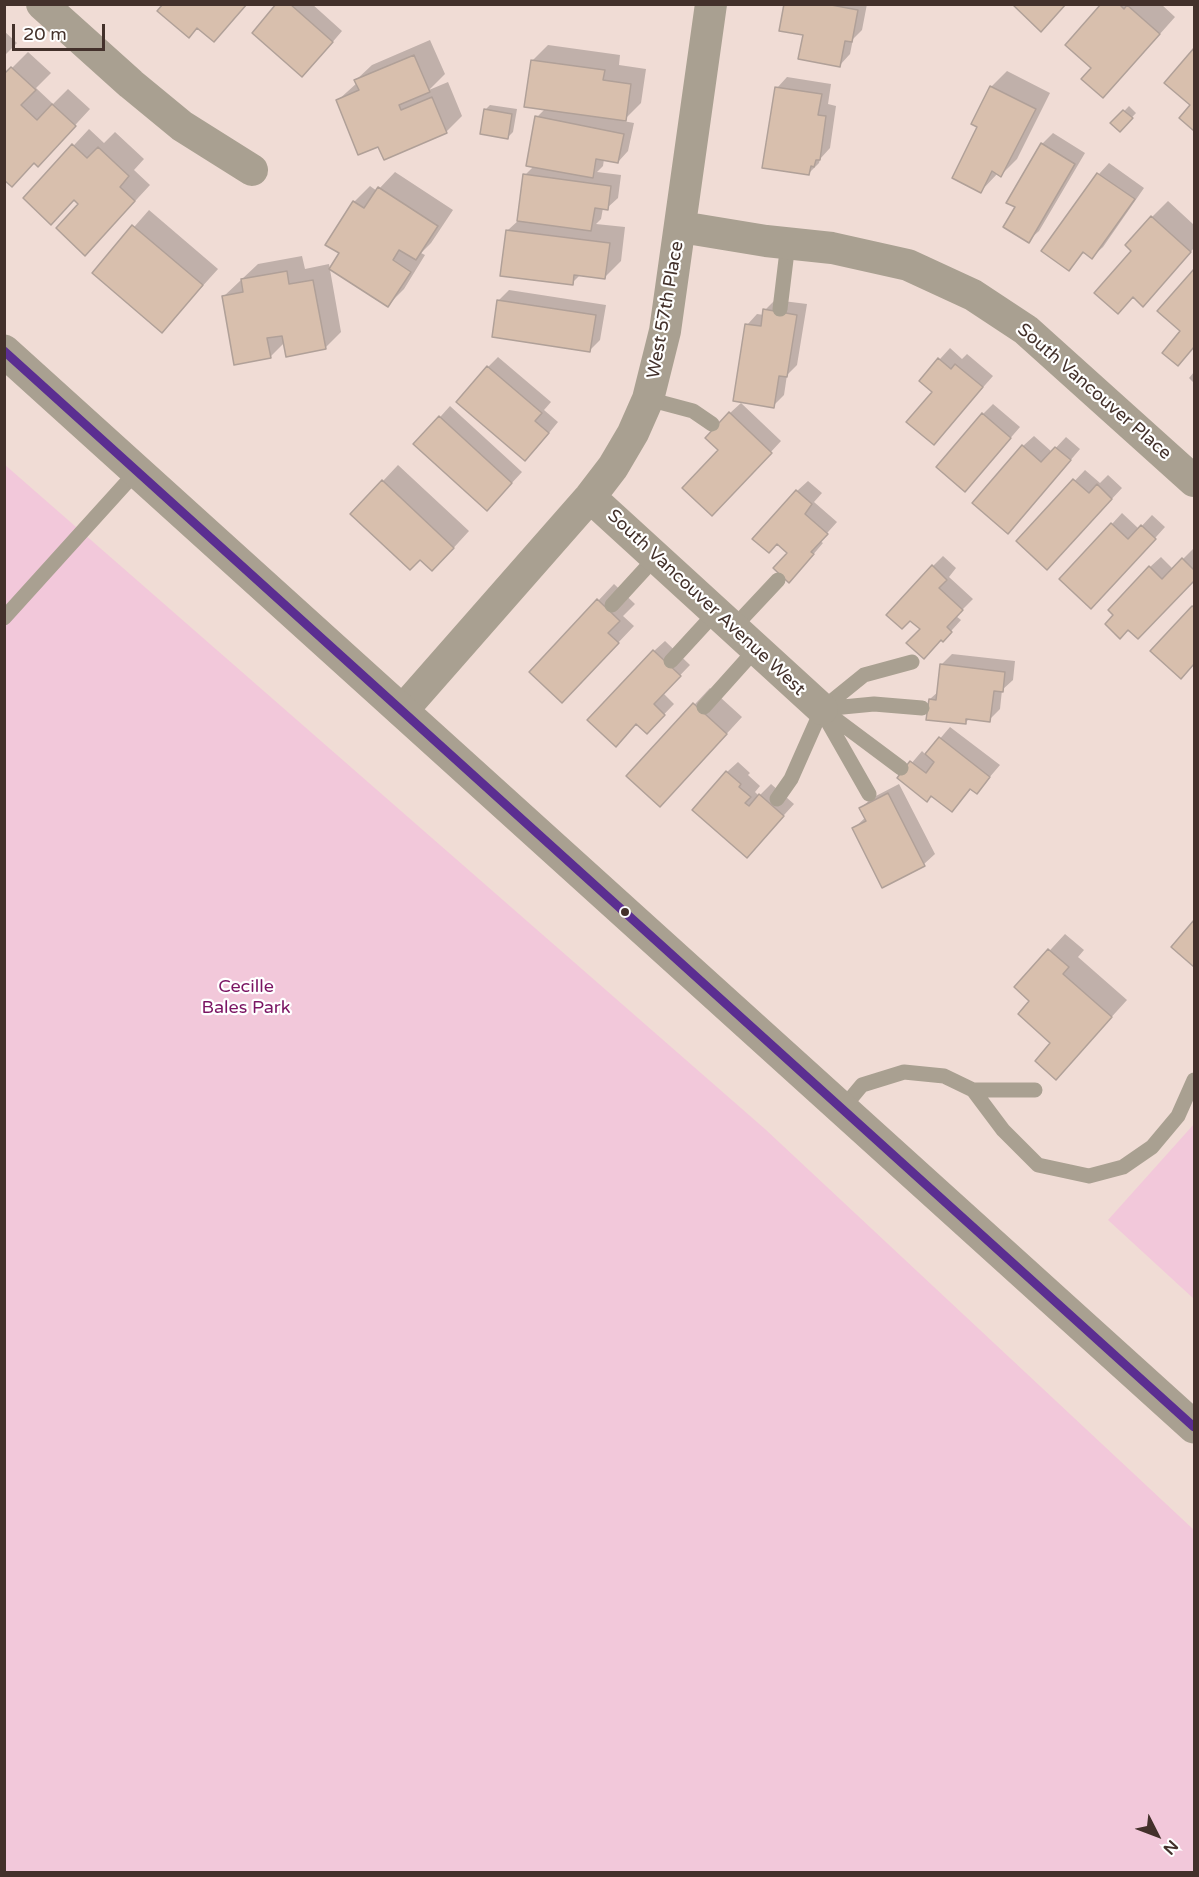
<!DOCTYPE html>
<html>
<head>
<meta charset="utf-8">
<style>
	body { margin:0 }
	#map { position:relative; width:1199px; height:1877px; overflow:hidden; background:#f0dcd5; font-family:"Varela Round",sans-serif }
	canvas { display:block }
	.frame { position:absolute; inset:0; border:6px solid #43312b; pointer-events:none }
	.north { position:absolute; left:1127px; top:1805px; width:60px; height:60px; -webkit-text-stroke:4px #fff; paint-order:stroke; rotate:132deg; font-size:16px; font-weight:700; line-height:24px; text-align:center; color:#43312b }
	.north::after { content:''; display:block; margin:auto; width:21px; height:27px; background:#43312b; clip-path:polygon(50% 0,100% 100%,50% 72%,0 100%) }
	.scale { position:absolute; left:12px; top:24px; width:93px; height:27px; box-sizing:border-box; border:3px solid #43312b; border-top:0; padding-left:8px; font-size:18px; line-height:21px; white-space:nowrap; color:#43312b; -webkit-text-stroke:4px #fff; paint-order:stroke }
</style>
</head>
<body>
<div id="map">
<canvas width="1199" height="1877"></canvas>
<div class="frame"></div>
<div class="north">N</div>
<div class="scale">20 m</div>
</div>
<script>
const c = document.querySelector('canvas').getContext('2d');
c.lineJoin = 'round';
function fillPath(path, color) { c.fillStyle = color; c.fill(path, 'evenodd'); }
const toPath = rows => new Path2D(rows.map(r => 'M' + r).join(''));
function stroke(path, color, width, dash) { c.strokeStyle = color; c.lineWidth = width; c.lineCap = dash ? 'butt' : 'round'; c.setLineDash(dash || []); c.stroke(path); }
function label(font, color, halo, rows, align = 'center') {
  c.font = font + ' "Varela Round",sans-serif'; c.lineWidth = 4.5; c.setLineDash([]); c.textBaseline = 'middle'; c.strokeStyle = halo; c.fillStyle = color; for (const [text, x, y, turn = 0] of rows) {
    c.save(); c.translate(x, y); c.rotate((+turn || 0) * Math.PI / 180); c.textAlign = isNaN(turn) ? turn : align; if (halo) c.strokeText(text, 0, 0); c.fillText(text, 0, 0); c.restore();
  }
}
fillPath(toPath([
	[4,464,765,1129,1194,1530,1194,1872,5,1872],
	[1194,1124,1194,1299,1108,1220]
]), '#f2c8da');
fillPath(toPath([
	[278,4,312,4,342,31,313,65],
	[785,4,867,4,862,30,853,39,850,54,840,65,805,34],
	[1103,4,1161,4,1175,17,1119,80,1094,68],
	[4,31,17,43,4,56],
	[430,40,445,74,429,90,448,82,462,116,446,132,379,145,337,101,357,83,356,80,372,65],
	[548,45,620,55,619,65,646,69,641,103,623,121,634,123,628,151,618,162,604,159,603,166,597,172,621,175,618,198,607,208,603,208,601,219,596,224,625,227,621,261,605,277,581,274,572,283,508,230,519,220,525,175,534,166,537,117,546,108,532,61],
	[1194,50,1194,129,1181,118,1192,105,1166,82],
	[28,52,51,73,36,88,53,104,68,89,90,109,53,149,34,162,12,68],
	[1007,71,1050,93,1017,159,1001,175,998,173,981,191,979,127,991,87],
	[787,77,831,84,828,104,836,106,830,148,820,159,819,163,809,173,777,88],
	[490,105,517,109,513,132,508,137,485,110],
	[1129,106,1136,113,1120,130,1113,123],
	[89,129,104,143,115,132,144,159,134,170,150,185,101,238,81,204,75,199,25,198],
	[1053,133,1085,153,1039,231,1028,241,1042,144],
	[1109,163,1144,188,1103,247,1092,257,1084,252,1069,269,1044,250,1099,174],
	[395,172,453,210,431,243,421,253,425,255,404,289,388,305,341,253,354,202,370,186,377,191],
	[1168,201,1194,225,1194,248,1143,305,1134,251,1152,217],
	[149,210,218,269,162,331,94,273],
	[302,256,305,269,329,264,341,332,325,348,285,342,270,357,223,297,258,264],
	[1194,271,1194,346,1188,354,1182,331,1159,311],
	[509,290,606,305,600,340,590,350,498,301],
	[775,300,807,304,797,365,787,375,784,395,773,406,747,325,757,314,764,315,765,310],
	[950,348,962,359,967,354,993,376,934,443,934,392,921,380],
	[498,357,551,402,544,410,558,422,536,449,488,367],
	[1194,372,1194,383,1189,378],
	[741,403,781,441,723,504,720,450,730,413],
	[993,404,1020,427,975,479,983,414],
	[450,406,522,472,497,499,416,444],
	[1034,436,1052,452,1066,437,1080,449,1018,522,1023,446],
	[398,465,469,531,448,554,383,481],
	[1085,470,1100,483,1108,475,1122,488,1058,557,1018,541],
	[808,481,822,493,814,502,837,522,820,541,823,543,800,570,789,553,797,491],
	[1122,513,1139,529,1152,515,1165,527,1102,597,1112,524],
	[1193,549,1194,579,1138,637,1129,628,1150,567,1161,557,1173,569],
	[943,556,956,568,949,577,973,599,956,616,961,620,943,640,922,629,933,566],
	[614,584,635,604,623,616,634,626,578,685,531,672],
	[1194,606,1194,663,1181,677,1152,651],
	[665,641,690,665,663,693,674,704,647,732,654,651],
	[952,654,1015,661,1013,680,1002,690,1000,709,989,720,970,718,966,722,930,699,939,691,941,665],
	[710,688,742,717,676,789,628,776],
	[950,727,1000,765,977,792,972,788,952,810,932,795,927,800,899,778,922,751,926,755],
	[738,762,750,773,748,775,760,786,755,792,759,796,771,784,794,804,757,845,727,772],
	[899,784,935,854,924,864,854,828,866,817,861,808,872,798],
	[1194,922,1194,965,1173,947],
	[1065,934,1084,950,1078,957,1127,1000,1056,1078,1052,1043,1031,1001,1016,987]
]), '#0003');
const building = toPath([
	[163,4,247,4,214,42,197,28,189,38,157,11,163,4],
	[276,4,290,4,333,42,302,77,252,33,276,4],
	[784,4,826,4,858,10,852,42,845,41,840,67,798,59,803,35,779,31,784,4],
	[1012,4,1066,4,1041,32,1012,4],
	[1101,4,1119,4,1124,9,1127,5,1160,34,1103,98,1081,79,1091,68,1065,45,1101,4],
	[1194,48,1194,131,1179,118,1190,105,1164,83,1194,48],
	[414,55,430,92,399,105,401,110,432,97,447,133,384,160,378,147,358,155,336,100,359,90,354,80,414,55],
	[531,60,605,70,603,80,631,84,626,121,524,107,531,60],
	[11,67,36,90,21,105,37,120,52,104,76,126,38,167,34,163,12,187,4,180,4,74,11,67],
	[990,86,1036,109,1001,177,992,171,981,193,952,178,977,127,971,124,990,86],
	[775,87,822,94,818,115,826,116,820,160,816,160,814,167,811,166,809,175,762,168,775,87],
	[484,109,512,114,508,139,480,134,484,109],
	[1123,110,1133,118,1120,132,1110,123,1123,110],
	[535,116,624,134,618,163,596,159,593,178,526,166,535,116],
	[1041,143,1075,164,1029,243,1003,227,1015,207,1006,203,1041,143],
	[72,144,87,158,98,147,129,176,120,187,135,201,85,256,56,228,78,204,74,200,51,225,23,198,72,144],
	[1097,173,1135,199,1092,259,1083,252,1069,271,1041,251,1097,173],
	[523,174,611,186,608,210,595,208,591,231,517,221,523,174],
	[378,187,438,226,416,260,399,250,393,260,411,272,388,307,329,269,339,253,325,245,353,201,364,208,378,187],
	[1151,216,1191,252,1143,307,1133,297,1118,314,1094,293,1131,251,1125,245,1151,216],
	[132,225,203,285,162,333,92,273,132,225],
	[506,230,610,243,605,279,574,275,573,285,500,276,506,230],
	[1194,269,1194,347,1178,366,1162,353,1180,331,1157,311,1194,269],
	[287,271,289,284,313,280,326,349,286,357,282,336,267,338,271,358,234,365,222,296,243,292,241,279,287,271],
	[497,300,596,315,590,352,492,337,497,300],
	[763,309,797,315,787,377,779,376,774,408,733,401,745,324,761,326,763,309],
	[938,358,951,369,955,364,983,387,934,445,906,422,932,392,919,381,938,358],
	[487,366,542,413,535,421,549,433,525,461,456,402,487,366],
	[729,412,772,453,712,516,682,488,718,450,705,438,729,412],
	[982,413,1011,438,965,492,936,467,982,413],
	[439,416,512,483,487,511,413,444,439,416],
	[1022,445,1041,462,1055,447,1071,460,1008,534,972,503,1022,445],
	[1073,479,1089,493,1097,484,1112,499,1047,570,1016,541,1073,479],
	[382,480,454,548,432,571,420,560,410,570,350,514,382,480],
	[796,490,812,504,805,514,828,534,811,552,814,554,789,583,773,568,787,553,777,544,769,553,752,539,796,490],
	[1111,523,1128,539,1141,525,1156,539,1091,609,1059,579,1111,523],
	[1182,558,1194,570,1194,581,1138,639,1128,630,1120,639,1105,624,1113,615,1108,610,1149,566,1162,579,1182,558],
	[932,565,947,580,939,588,963,610,947,627,952,632,943,642,941,640,924,659,906,643,920,629,910,621,902,629,886,615,932,565],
	[597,599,620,621,608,633,619,643,562,703,529,672,597,599],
	[1192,606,1194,607,1194,664,1181,679,1150,651,1192,606],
	[653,650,681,676,654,704,665,715,647,734,636,724,616,747,587,720,653,650],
	[940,664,1005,672,1003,692,994,691,990,722,966,719,966,724,926,720,929,699,936,700,940,664],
	[693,703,727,734,660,807,626,776,693,703],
	[939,737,990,777,977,794,970,789,952,812,931,796,927,802,897,778,910,761,926,773,934,762,925,754,939,737],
	[726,771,741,784,739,787,751,797,745,803,749,806,759,794,784,816,747,858,692,810,726,771],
	[888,793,925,866,882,888,852,828,866,821,859,808,888,793],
	[1194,920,1194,967,1171,947,1194,920],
	[1048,949,1069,967,1063,974,1112,1017,1056,1080,1035,1061,1050,1043,1018,1014,1029,1001,1014,987,1048,949]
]);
fillPath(building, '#d8bfad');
stroke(building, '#b0a098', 1.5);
stroke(toPath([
	[780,309,788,243],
	[648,399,693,411,712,424],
	[612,605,656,557],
	[4,618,137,471],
	[733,628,778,580],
	[671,661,716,612],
	[704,707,756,649],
	[822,709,874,704,922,708],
	[822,709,901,768],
	[824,715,869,794],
	[777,799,791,779,822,709,864,675,912,662],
	[973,1090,1035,1090],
	[842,1109,862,1085,904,1072,944,1076,973,1090,1003,1130,1038,1165,1089,1176,1123,1167,1152,1147,1178,1116,1194,1080]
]), '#a9a091', 15);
stroke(toPath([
	[42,4,131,84,182,126,252,170],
	[681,227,766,241,832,248,908,265,973,295,1026,330,1194,481],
	[590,497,822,709],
	[402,711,590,497,613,467,633,433,648,399,665,331,711,4]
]), '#a9a091', 32);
stroke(toPath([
	[4,351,1194,1427]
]), '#a9a091', 33);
stroke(toPath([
	[4,351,1194,1427]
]), '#5b2e91', 9);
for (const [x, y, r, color] of [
	[625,912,5,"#43312b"]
]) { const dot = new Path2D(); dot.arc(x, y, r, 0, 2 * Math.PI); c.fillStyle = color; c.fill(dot); stroke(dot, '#fff', 2); }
label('18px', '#43312b', '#fff', [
	["West 57th Place",666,310,-80],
	["South Vancouver Place",1094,392,41],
	["South Vancouver Avenue West",706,603,43]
]);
label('18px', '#7b1563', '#fff', [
	["Cecille",246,987],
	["Bales Park",246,1008]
]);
</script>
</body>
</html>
